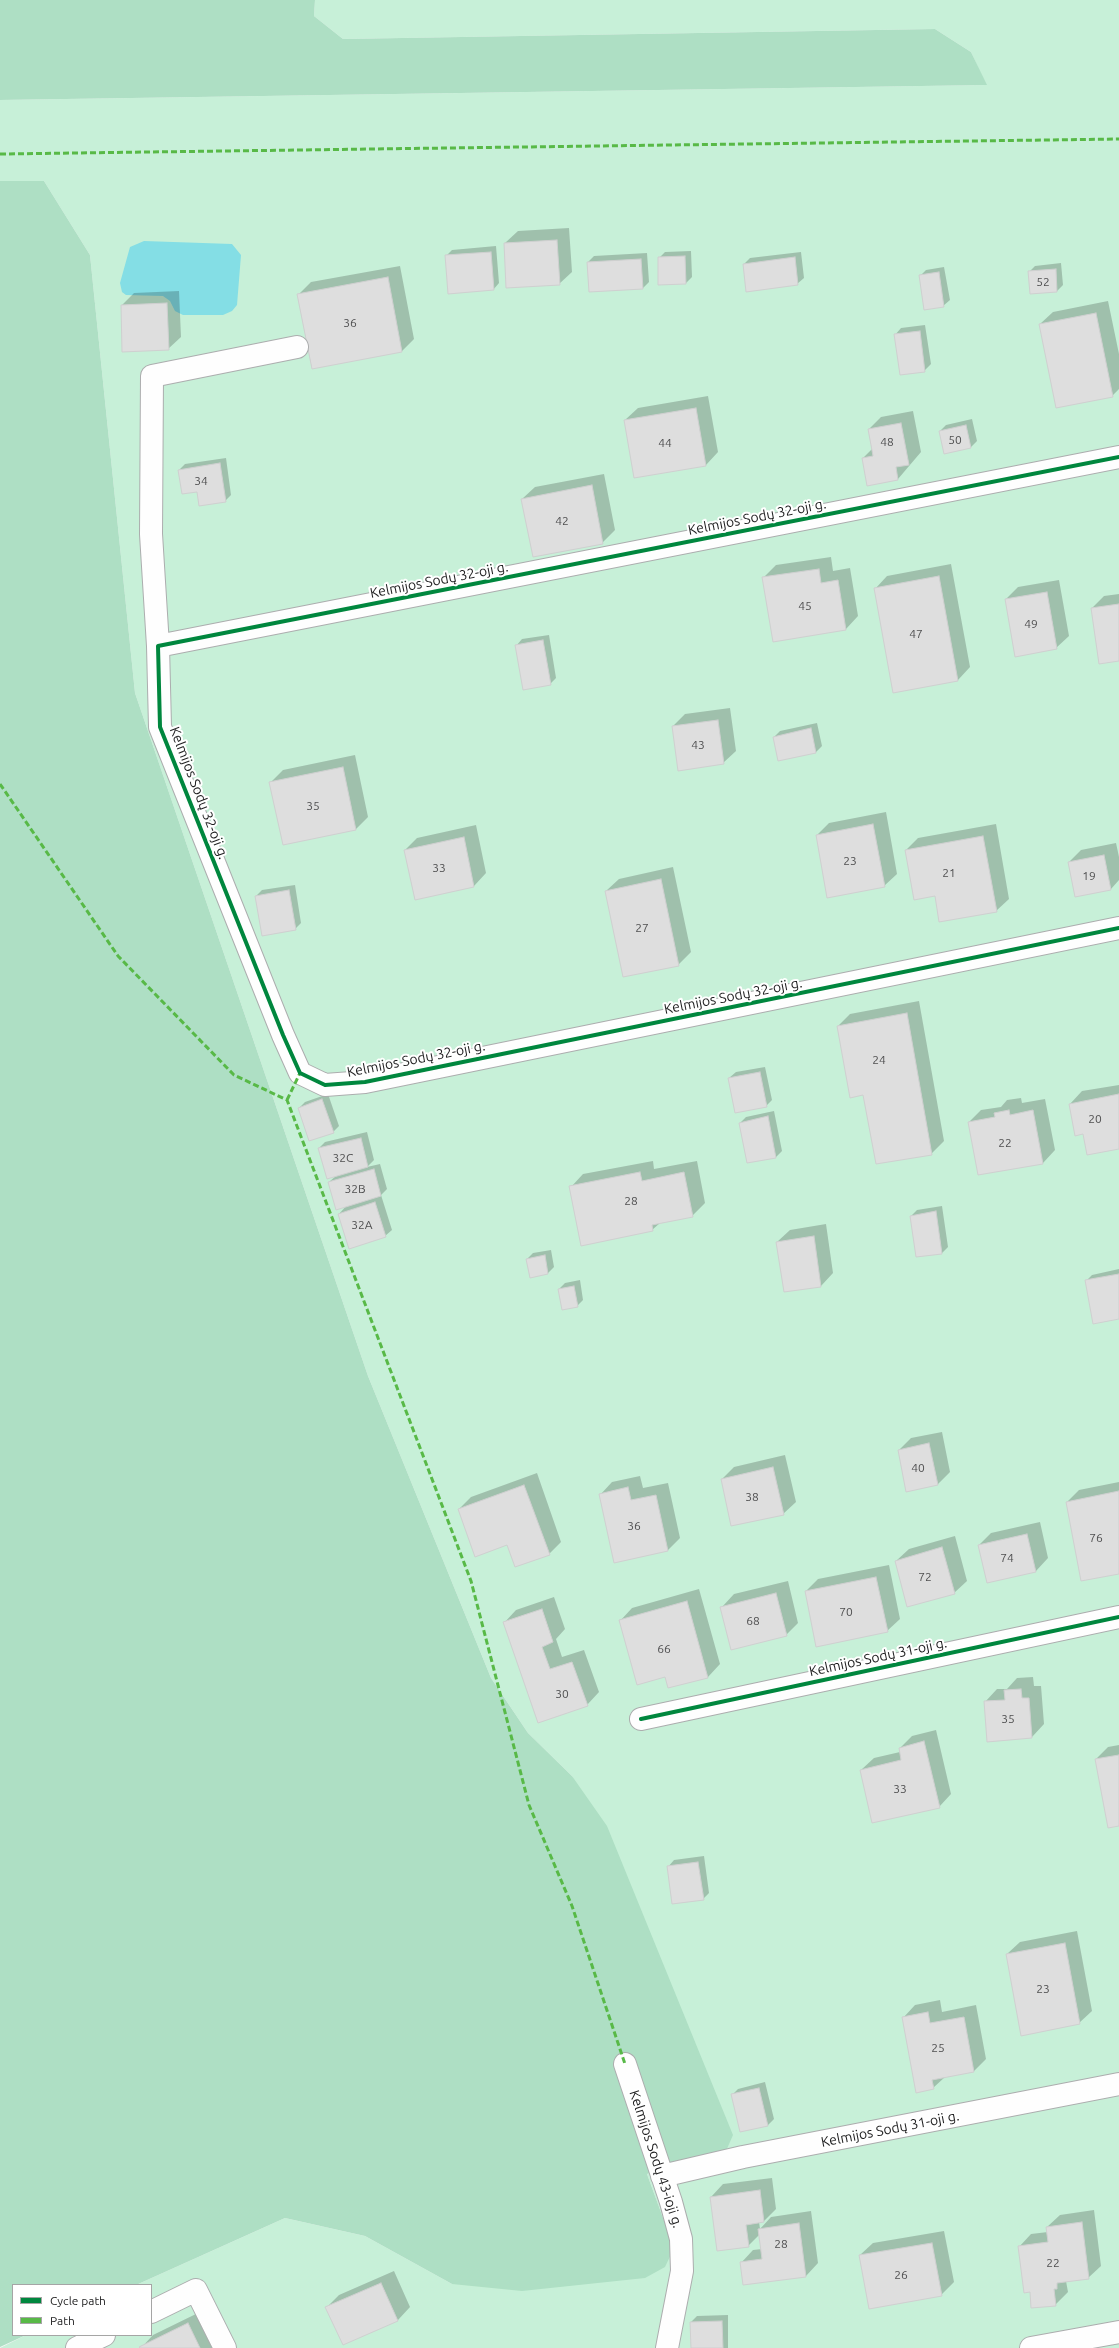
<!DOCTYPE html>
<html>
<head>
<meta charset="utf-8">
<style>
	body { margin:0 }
	#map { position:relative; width:1119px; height:2348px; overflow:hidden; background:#f5f6f6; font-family:Ubuntu,sans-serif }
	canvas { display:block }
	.legend { position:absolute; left:12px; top:2284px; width:140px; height:52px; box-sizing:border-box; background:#fff; border:1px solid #a5a5a5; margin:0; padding:5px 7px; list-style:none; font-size:12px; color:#1e1e1f }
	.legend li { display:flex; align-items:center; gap:8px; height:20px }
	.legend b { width:20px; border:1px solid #a5a5a5 }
</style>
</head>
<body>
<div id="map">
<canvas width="1119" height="2348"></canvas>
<ul class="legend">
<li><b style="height:5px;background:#00873e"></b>Cycle path</li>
<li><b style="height:5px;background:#58b947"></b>Path</li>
</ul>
</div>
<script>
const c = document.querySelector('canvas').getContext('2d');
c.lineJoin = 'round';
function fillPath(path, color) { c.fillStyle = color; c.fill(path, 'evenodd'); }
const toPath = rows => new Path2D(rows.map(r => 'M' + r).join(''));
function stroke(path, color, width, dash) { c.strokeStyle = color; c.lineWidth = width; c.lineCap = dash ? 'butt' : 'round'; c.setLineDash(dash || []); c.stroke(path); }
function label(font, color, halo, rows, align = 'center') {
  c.font = font + ' Ubuntu,sans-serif'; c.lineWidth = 4; c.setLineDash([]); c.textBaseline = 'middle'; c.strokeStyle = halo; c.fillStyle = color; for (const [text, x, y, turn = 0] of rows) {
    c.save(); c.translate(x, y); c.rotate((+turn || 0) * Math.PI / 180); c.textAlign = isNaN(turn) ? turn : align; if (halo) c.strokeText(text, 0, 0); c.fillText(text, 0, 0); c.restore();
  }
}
fillPath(toPath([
	[315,0,1119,0,1119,2348,0,2348,26,2335,151,2335,151,2285,136,2285,285,2218,365,2236,452,2284,674,2248,647,2174,726,2151,572,1776,528,1733,491,1678,368,1376,135,693,90,255,44,181,0,181,0,100,986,85,971,52,935,29,343,39,314,16]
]), '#c7f0d8');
fillPath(toPath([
	[0,0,315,0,314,16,343,39,935,29,971,52,987,85,0,100],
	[0,181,44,181,90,255,135,693,368,1376,491,1678,528,1733,572,1776,607,1826,733,2135,726,2151,647,2174,674,2248,665,2267,645,2278,522,2291,452,2284,365,2236,285,2218,136,2285,13,2285,13,2335,26,2335,0,2347]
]), '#aedfc4');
fillPath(toPath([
	[144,241,232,244,241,255,237,305,232,311,223,315,183,315,175,311,170,301,163,296,126,295,122,292,120,283,130,247]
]), '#84dee5');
fillPath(toPath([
	[569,228,572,272,559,284,505,243,518,231],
	[496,246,499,283,493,290,446,256,452,250],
	[691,251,692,277,685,284,659,258,665,252],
	[801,252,804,278,797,284,744,264,750,258],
	[647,253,649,282,643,288,588,262,594,256],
	[1061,263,1063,285,1057,291,1031,293,1029,272,1035,266],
	[400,266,414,339,402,351,312,368,298,295,311,282],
	[944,267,950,300,943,306,920,276,926,270],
	[179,291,181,337,168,349,122,305,134,293],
	[1108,301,1119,354,1119,389,1112,396,1040,324,1053,312],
	[925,325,931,364,924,371,895,335,901,328],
	[708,396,718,452,706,465,625,420,638,408],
	[913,411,921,452,898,479,863,458,872,449,869,429,881,417],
	[972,419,977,441,971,447,945,453,940,431,946,425],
	[226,458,231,495,225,501,198,491,179,470,185,464],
	[604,474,615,530,602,543,522,499,535,487],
	[831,557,833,571,850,568,858,616,846,629,763,578,776,565],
	[951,564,970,667,958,680,875,589,887,576],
	[1059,580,1069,636,1056,648,1006,599,1018,587],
	[1119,594,1119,660,1092,608,1104,596],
	[549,635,556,678,550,684,516,646,522,639],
	[730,708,736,751,723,763,673,726,685,714],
	[817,723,822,746,816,752,774,737,780,731],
	[355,755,368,817,356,829,270,783,283,770],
	[886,812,897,874,884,886,817,835,829,823],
	[996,824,1009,899,996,911,935,895,906,850,918,838],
	[476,825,486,873,474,886,415,899,405,850,417,838],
	[1116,843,1119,857,1119,880,1111,889,1069,862,1081,850],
	[673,867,691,952,678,965,606,891,619,879],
	[295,885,301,923,295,929,256,896,262,890],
	[919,1001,944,1141,931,1154,864,1094,838,1026,850,1014],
	[765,1067,772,1100,766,1106,729,1078,736,1072],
	[1119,1085,1119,1148,1084,1133,1076,1134,1070,1104,1082,1091],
	[328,1094,339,1126,333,1132,299,1108,305,1102],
	[1021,1098,1022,1103,1045,1099,1055,1150,1043,1163,969,1122,981,1110,1001,1107,1007,1100],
	[774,1111,782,1151,776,1157,740,1123,746,1117],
	[367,1132,374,1160,367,1167,380,1164,387,1189,381,1195,392,1230,385,1236,339,1214,347,1205,329,1182,337,1175,319,1148,325,1142],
	[653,1161,654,1169,697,1161,705,1203,692,1216,660,1223,652,1230,571,1187,583,1174],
	[942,1206,948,1247,942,1253,917,1256,911,1216,917,1210],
	[826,1224,833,1273,821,1286,777,1242,790,1230],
	[551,1250,554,1267,548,1273,530,1277,527,1259,533,1253],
	[1119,1269,1119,1318,1086,1281,1092,1275],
	[580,1280,583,1300,577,1306,559,1289,565,1283],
	[942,1432,950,1472,937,1485,899,1450,911,1438],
	[785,1455,796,1502,783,1514,722,1479,734,1467],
	[537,1473,561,1542,549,1554,459,1509,471,1497],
	[640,1476,643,1488,668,1483,680,1538,668,1550,600,1495,612,1482],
	[1119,1482,1119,1573,1067,1502,1079,1490],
	[1040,1522,1048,1558,1036,1571,988,1582,979,1545,991,1533],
	[955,1536,967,1581,954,1593,896,1561,909,1549],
	[889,1565,900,1619,887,1631,806,1591,818,1579],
	[788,1581,798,1623,786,1635,722,1607,734,1594],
	[699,1589,720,1664,708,1677,669,1687,666,1676,620,1621,632,1608],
	[554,1597,565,1629,556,1639,562,1657,584,1650,599,1692,587,1705,538,1721,504,1623,516,1610],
	[1033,1677,1034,1686,1041,1686,1044,1724,1032,1737,988,1741,985,1702,997,1689,1007,1689,1017,1678],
	[936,1730,951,1794,939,1807,861,1770,874,1758,900,1752,900,1748,912,1736],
	[1119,1745,1119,1825,1096,1759,1108,1747],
	[704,1856,709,1893,703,1899,668,1867,674,1860],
	[1077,1931,1092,2011,1079,2023,1007,1954,1020,1942],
	[940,2000,942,2012,976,2005,986,2059,974,2071,945,2077,933,2088,903,2018,915,2005],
	[765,2082,774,2119,768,2125,732,2095,738,2089],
	[772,2178,776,2209,764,2221,759,2222,760,2229,771,2217,811,2211,818,2263,806,2276,741,2263,753,2250,762,2249,760,2234,748,2246,718,2250,711,2197,723,2184],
	[1094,2210,1101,2266,1088,2278,1066,2281,1068,2292,1055,2305,1031,2291,1019,2247,1031,2234,1048,2232,1047,2227,1060,2215],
	[944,2231,954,2282,941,2295,860,2255,873,2243],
	[394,2271,410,2307,398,2320,343,2344,327,2307,339,2295],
	[200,2312,218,2348,141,2348,153,2335],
	[728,2315,728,2348,692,2348,691,2322,697,2316]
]), '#0003');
const building = toPath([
	[557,240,560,285,506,288,504,243,557,240],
	[491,252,494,290,448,294,445,255,491,252],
	[685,256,686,284,658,285,658,257,685,256],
	[795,257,798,285,746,292,743,264,795,257],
	[641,259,643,289,589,292,587,262,641,259],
	[1056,269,1057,292,1030,294,1028,271,1056,269],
	[939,272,944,307,924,310,919,275,939,272],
	[388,277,402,352,312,369,297,294,388,277],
	[167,303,169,350,122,352,121,305,167,303],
	[1096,313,1113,397,1056,408,1039,324,1096,313],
	[920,331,925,372,900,375,894,334,920,331],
	[696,408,706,466,634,478,624,420,696,408],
	[901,423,909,465,896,467,898,480,867,486,862,458,873,456,868,429,901,423],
	[966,425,971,448,944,454,939,431,966,425],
	[220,463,226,502,199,506,197,492,182,494,178,470,220,463],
	[592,485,603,544,533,557,521,499,592,485],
	[819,569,821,583,838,580,846,630,773,642,762,577,819,569],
	[939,576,958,681,893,693,874,588,939,576],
	[1047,592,1057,649,1015,657,1005,599,1047,592],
	[1119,604,1119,661,1099,664,1091,608,1119,604],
	[543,640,551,685,523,690,515,645,543,640],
	[718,720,724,764,678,771,672,726,718,720],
	[811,728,816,753,778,761,773,737,811,728],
	[343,767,356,830,283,845,269,782,343,767],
	[873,824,885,887,827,898,816,835,873,824],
	[983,836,997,912,939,922,935,896,914,900,905,850,983,836],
	[464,837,474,887,415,900,404,850,464,837],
	[1104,855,1111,890,1075,897,1068,862,1104,855],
	[661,879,679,966,623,977,605,891,661,879],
	[289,890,296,930,262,936,255,896,289,890],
	[907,1013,932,1155,876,1164,863,1095,850,1098,837,1026,907,1013],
	[760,1072,767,1107,735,1113,728,1078,760,1072],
	[1119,1094,1119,1149,1087,1155,1083,1134,1075,1136,1069,1104,1119,1094],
	[322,1099,334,1133,309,1141,298,1108,322,1099],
	[1009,1110,1010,1115,1033,1110,1043,1164,978,1175,968,1122,995,1117,994,1113,1009,1110],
	[768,1116,776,1158,747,1163,739,1123,768,1116],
	[361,1138,368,1167,327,1179,318,1148,361,1138],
	[374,1169,381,1196,336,1210,328,1182,374,1169],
	[640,1172,642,1181,684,1172,693,1217,652,1225,653,1231,581,1246,569,1186,640,1172],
	[375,1202,386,1237,349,1249,338,1214,375,1202],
	[936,1211,942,1254,916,1257,910,1216,936,1211],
	[814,1236,821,1287,784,1292,776,1242,814,1236],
	[545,1255,548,1274,530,1278,526,1259,545,1255],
	[1119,1274,1119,1319,1093,1324,1085,1280,1119,1274],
	[574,1286,578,1307,562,1310,558,1289,574,1286],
	[929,1443,938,1485,906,1492,898,1450,929,1443],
	[773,1467,784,1515,731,1526,721,1479,773,1467],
	[524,1485,550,1555,515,1567,507,1545,475,1557,458,1509,524,1485],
	[628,1487,631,1500,656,1495,668,1551,614,1563,599,1494,628,1487],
	[1119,1491,1119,1574,1081,1581,1066,1502,1119,1491],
	[1027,1534,1036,1572,987,1583,978,1545,1027,1534],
	[942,1547,955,1594,907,1607,895,1561,942,1547],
	[876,1577,888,1632,816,1647,805,1591,876,1577],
	[776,1593,787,1636,731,1650,720,1607,776,1593],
	[687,1601,708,1678,668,1688,665,1677,637,1685,619,1620,687,1601],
	[542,1609,553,1642,542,1647,550,1669,572,1662,588,1706,538,1723,503,1622,542,1609],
	[1021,1689,1022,1698,1029,1698,1032,1738,987,1742,984,1701,1005,1700,1004,1690,1021,1689],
	[924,1741,940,1808,872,1823,860,1770,901,1760,899,1748,924,1741],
	[1119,1755,1119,1826,1108,1828,1095,1759,1119,1755],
	[698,1862,704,1900,672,1904,667,1866,698,1862],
	[1065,1943,1080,2024,1021,2036,1006,1954,1065,1943],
	[928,2012,930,2023,964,2017,974,2072,932,2080,934,2089,916,2093,902,2017,928,2012],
	[759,2088,768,2126,740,2132,731,2094,759,2088],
	[760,2190,764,2222,746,2225,749,2247,717,2251,710,2197,760,2190],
	[1082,2222,1089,2279,1057,2283,1057,2289,1054,2289,1056,2306,1031,2308,1030,2292,1024,2293,1018,2246,1048,2242,1046,2227,1082,2222],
	[799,2223,806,2277,743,2285,740,2262,762,2259,758,2229,799,2223],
	[932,2243,942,2296,869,2309,859,2255,932,2243],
	[381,2283,398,2321,343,2345,325,2307,381,2283],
	[722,2321,723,2348,691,2348,690,2322,722,2321],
	[188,2323,200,2348,140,2348,139,2347,188,2323]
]);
fillPath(building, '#dedede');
stroke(building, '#cfd0d0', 1);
const minor = toPath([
	[1119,457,158,646,160,727,283,1035,300,1073,325,1085,365,1082,1119,928],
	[158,646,151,534,152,376,297,347],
	[641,1719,1119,1617],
	[625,2064,671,2202,681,2239,682,2271,667,2348],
	[662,2176,743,2157,1119,2084],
	[151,2312,196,2290,225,2348],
	[77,2348,104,2335],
	[1031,2348,1119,2332]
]);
stroke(minor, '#acadae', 24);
stroke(minor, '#fefefe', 22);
stroke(toPath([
	[0,154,1119,139],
	[0,784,118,956,234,1075,287,1100,471,1581,529,1805,572,1906,625,2064],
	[287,1100,300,1073]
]), '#58b947', 3, [6, 3]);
stroke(toPath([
	[1119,457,158,646,160,727,283,1035,300,1073,325,1085,365,1082,1119,928],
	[641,1719,1119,1617]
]), '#00873e', 4);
label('12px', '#4f4f50', null, [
	["52",1043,282],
	["36",350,323],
	["50",955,440],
	["48",887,442],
	["44",665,443],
	["34",201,481],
	["42",562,521],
	["45",805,606],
	["49",1031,624],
	["47",916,634],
	["43",698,745],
	["35",313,806],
	["23",850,861],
	["33",439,868],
	["21",949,873],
	["19",1089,876],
	["27",642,928],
	["24",879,1060],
	["20",1095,1119],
	["22",1005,1143],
	["32C",343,1158],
	["32B",355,1189],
	["28",631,1201],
	["32A",362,1225],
	["40",918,1468],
	["38",752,1497],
	["36",634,1526],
	["76",1096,1538],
	["74",1007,1558],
	["72",925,1577],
	["70",846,1612],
	["68",753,1621],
	["66",664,1649],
	["30",562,1694],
	["35",1008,1719],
	["33",900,1789],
	["23",1043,1989],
	["25",938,2048],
	["28",781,2244],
	["22",1053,2263],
	["26",901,2275]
]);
label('14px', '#1e1e1f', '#fff', [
	["Kelmijos Sodų 32-oji g.",757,517,-11],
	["Kelmijos Sodų 32-oji g.",439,580,-11],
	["Kelmijos Sodų 32-oji g.",199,793,69],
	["Kelmijos Sodų 32-oji g.",733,996,-11],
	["Kelmijos Sodų 32-oji g.",416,1059,-11],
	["Kelmijos Sodų 31-oji g.",878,1657,-12],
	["Kelmijos Sodų 31-oji g.",890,2129,-11],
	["Kelmijos Sodų 43-ioji g.",656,2159,72]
]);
</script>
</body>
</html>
